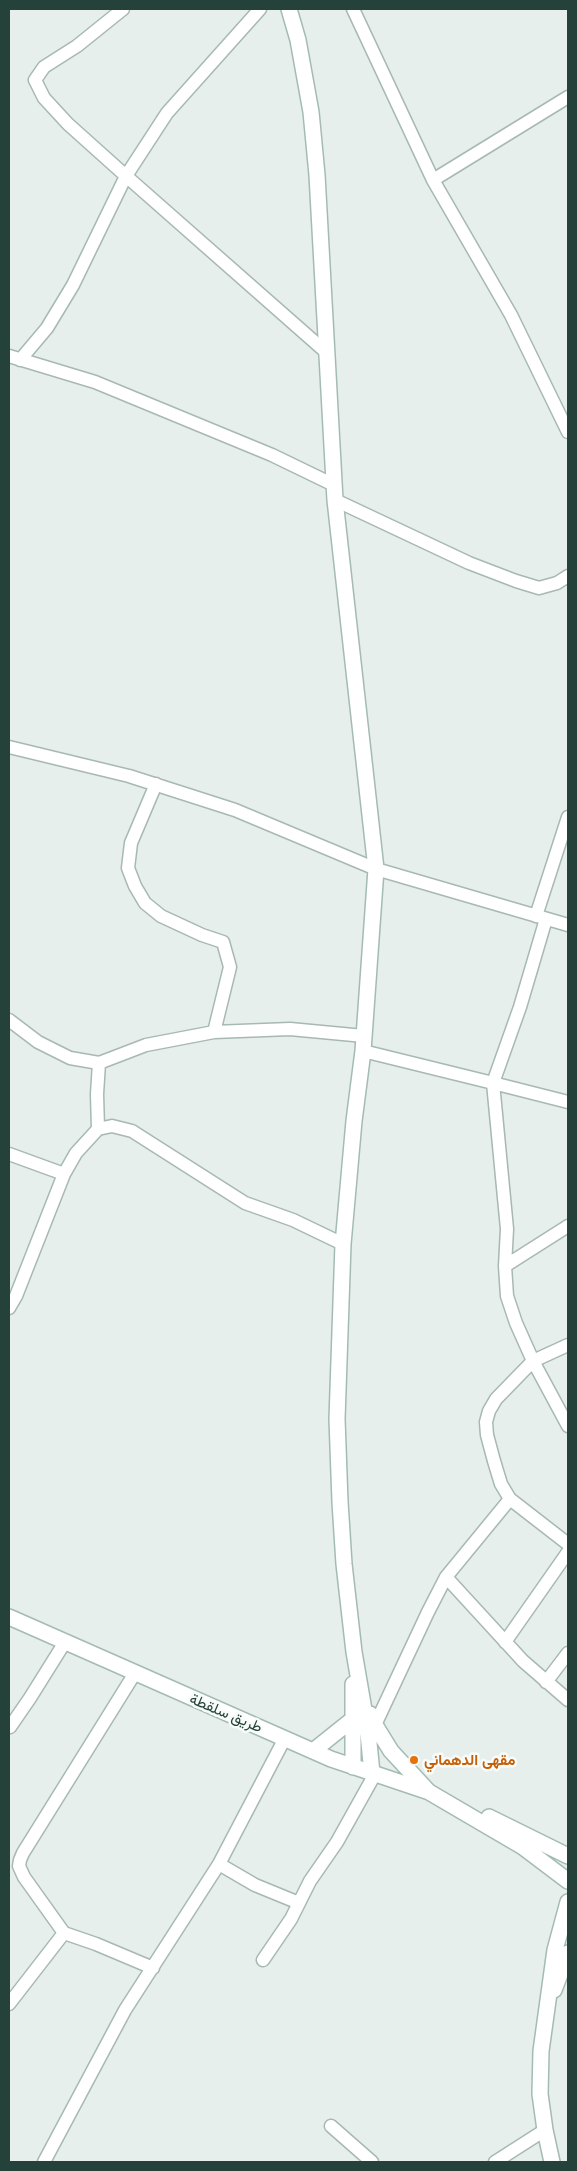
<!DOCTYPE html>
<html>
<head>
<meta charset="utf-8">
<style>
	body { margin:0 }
	#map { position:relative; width:577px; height:2171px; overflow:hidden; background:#e6efeb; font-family:"Golos Text",sans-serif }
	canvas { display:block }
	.frame { position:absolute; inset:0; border:10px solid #24423a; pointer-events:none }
</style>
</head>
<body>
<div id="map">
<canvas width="577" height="2171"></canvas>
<div class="frame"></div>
</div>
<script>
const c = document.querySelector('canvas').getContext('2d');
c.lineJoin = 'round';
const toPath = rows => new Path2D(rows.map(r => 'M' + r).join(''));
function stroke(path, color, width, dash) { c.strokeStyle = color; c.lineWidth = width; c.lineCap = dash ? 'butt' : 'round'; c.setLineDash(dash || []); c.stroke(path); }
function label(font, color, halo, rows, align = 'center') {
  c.font = font + ' "Golos Text",Vazirmatn,sans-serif'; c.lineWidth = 5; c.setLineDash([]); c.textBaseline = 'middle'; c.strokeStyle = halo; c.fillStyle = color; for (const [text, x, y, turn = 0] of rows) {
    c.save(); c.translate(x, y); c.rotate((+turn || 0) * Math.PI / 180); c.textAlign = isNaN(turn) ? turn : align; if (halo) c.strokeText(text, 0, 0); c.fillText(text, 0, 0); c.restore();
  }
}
const street = toPath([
	[123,9,77,46,44,67,35,80,44,98,68,124,126,176,326,352],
	[353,9,433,180,511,315,568,432],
	[433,180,568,97],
	[9,356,95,382,272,455,334,485],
	[20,360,47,328,73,285,126,176,167,113,260,9],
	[335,500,469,563,516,581,539,588,557,583,568,576],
	[9,747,129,776,235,810,376,869,568,925],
	[156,784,131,843,128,868,135,886,145,903,161,916,202,935,223,942,230,967,214,1032],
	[536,916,568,817],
	[546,919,520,1007,493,1083,568,1102],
	[9,1020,38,1042,70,1058,99,1063,146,1045,214,1032,290,1029,364,1036],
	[363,1051,493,1083,507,1229,505,1266,507,1296,516,1323,533,1361,568,1426],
	[98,1129,97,1094,99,1063],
	[9,1154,64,1174],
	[505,1266,568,1226],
	[9,1308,16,1296,64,1174,76,1153,98,1129,112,1126,132,1131,245,1203,293,1220,343,1244],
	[568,1345,533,1361,496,1399,489,1411,486,1422,487,1435,494,1461,501,1484,510,1499,568,1544],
	[446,1577,523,1661,568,1700],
	[505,1642,568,1552],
	[546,1682,568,1653],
	[375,1725,428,1612,446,1577,510,1499],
	[10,1727,30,1698,65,1642],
	[219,1864,255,1885,299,1903,310,1881,337,1842,375,1774],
	[64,1933,24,1877,19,1866,20,1860,23,1853,135,1673],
	[263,1960,291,1919,299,1903],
	[9,2004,64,1933,96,1944,153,1968],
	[331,2126,372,2162],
	[44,2162,125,2010,219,1864,285,1738],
	[495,2162,545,2130]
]);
const secondary = toPath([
	[289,9,298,40,311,112,317,175,335,500,376,869,363,1051,354,1121,343,1244,337,1419,340,1502,344,1564,354,1652,368,1733,372,1773],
	[9,1617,331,1759,429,1792,523,1847,568,1881],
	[370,1714,375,1725,391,1751,428,1791],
	[313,1751,353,1719],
	[353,1767,353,1684],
	[489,1817,568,1856],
	[554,1990,568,1953],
	[552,2162,545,2130,540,2094,541,2051,555,1950,568,1902]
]);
stroke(street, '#a8b8b2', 15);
stroke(secondary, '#a4bbb3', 18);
stroke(street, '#fff', 12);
stroke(secondary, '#fff', 15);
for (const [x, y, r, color] of [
	[414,1760,5,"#e8710a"]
]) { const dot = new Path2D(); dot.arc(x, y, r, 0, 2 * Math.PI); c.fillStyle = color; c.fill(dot); stroke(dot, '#f7fbf9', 2); }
label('15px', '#24423a', '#f7fbf9', [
	["طريق سلقطة",226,1713,23]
]);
label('bold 15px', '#c56008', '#f7fbf9', [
	["مقهى الدهماني",424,1760]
], 'left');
</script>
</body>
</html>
